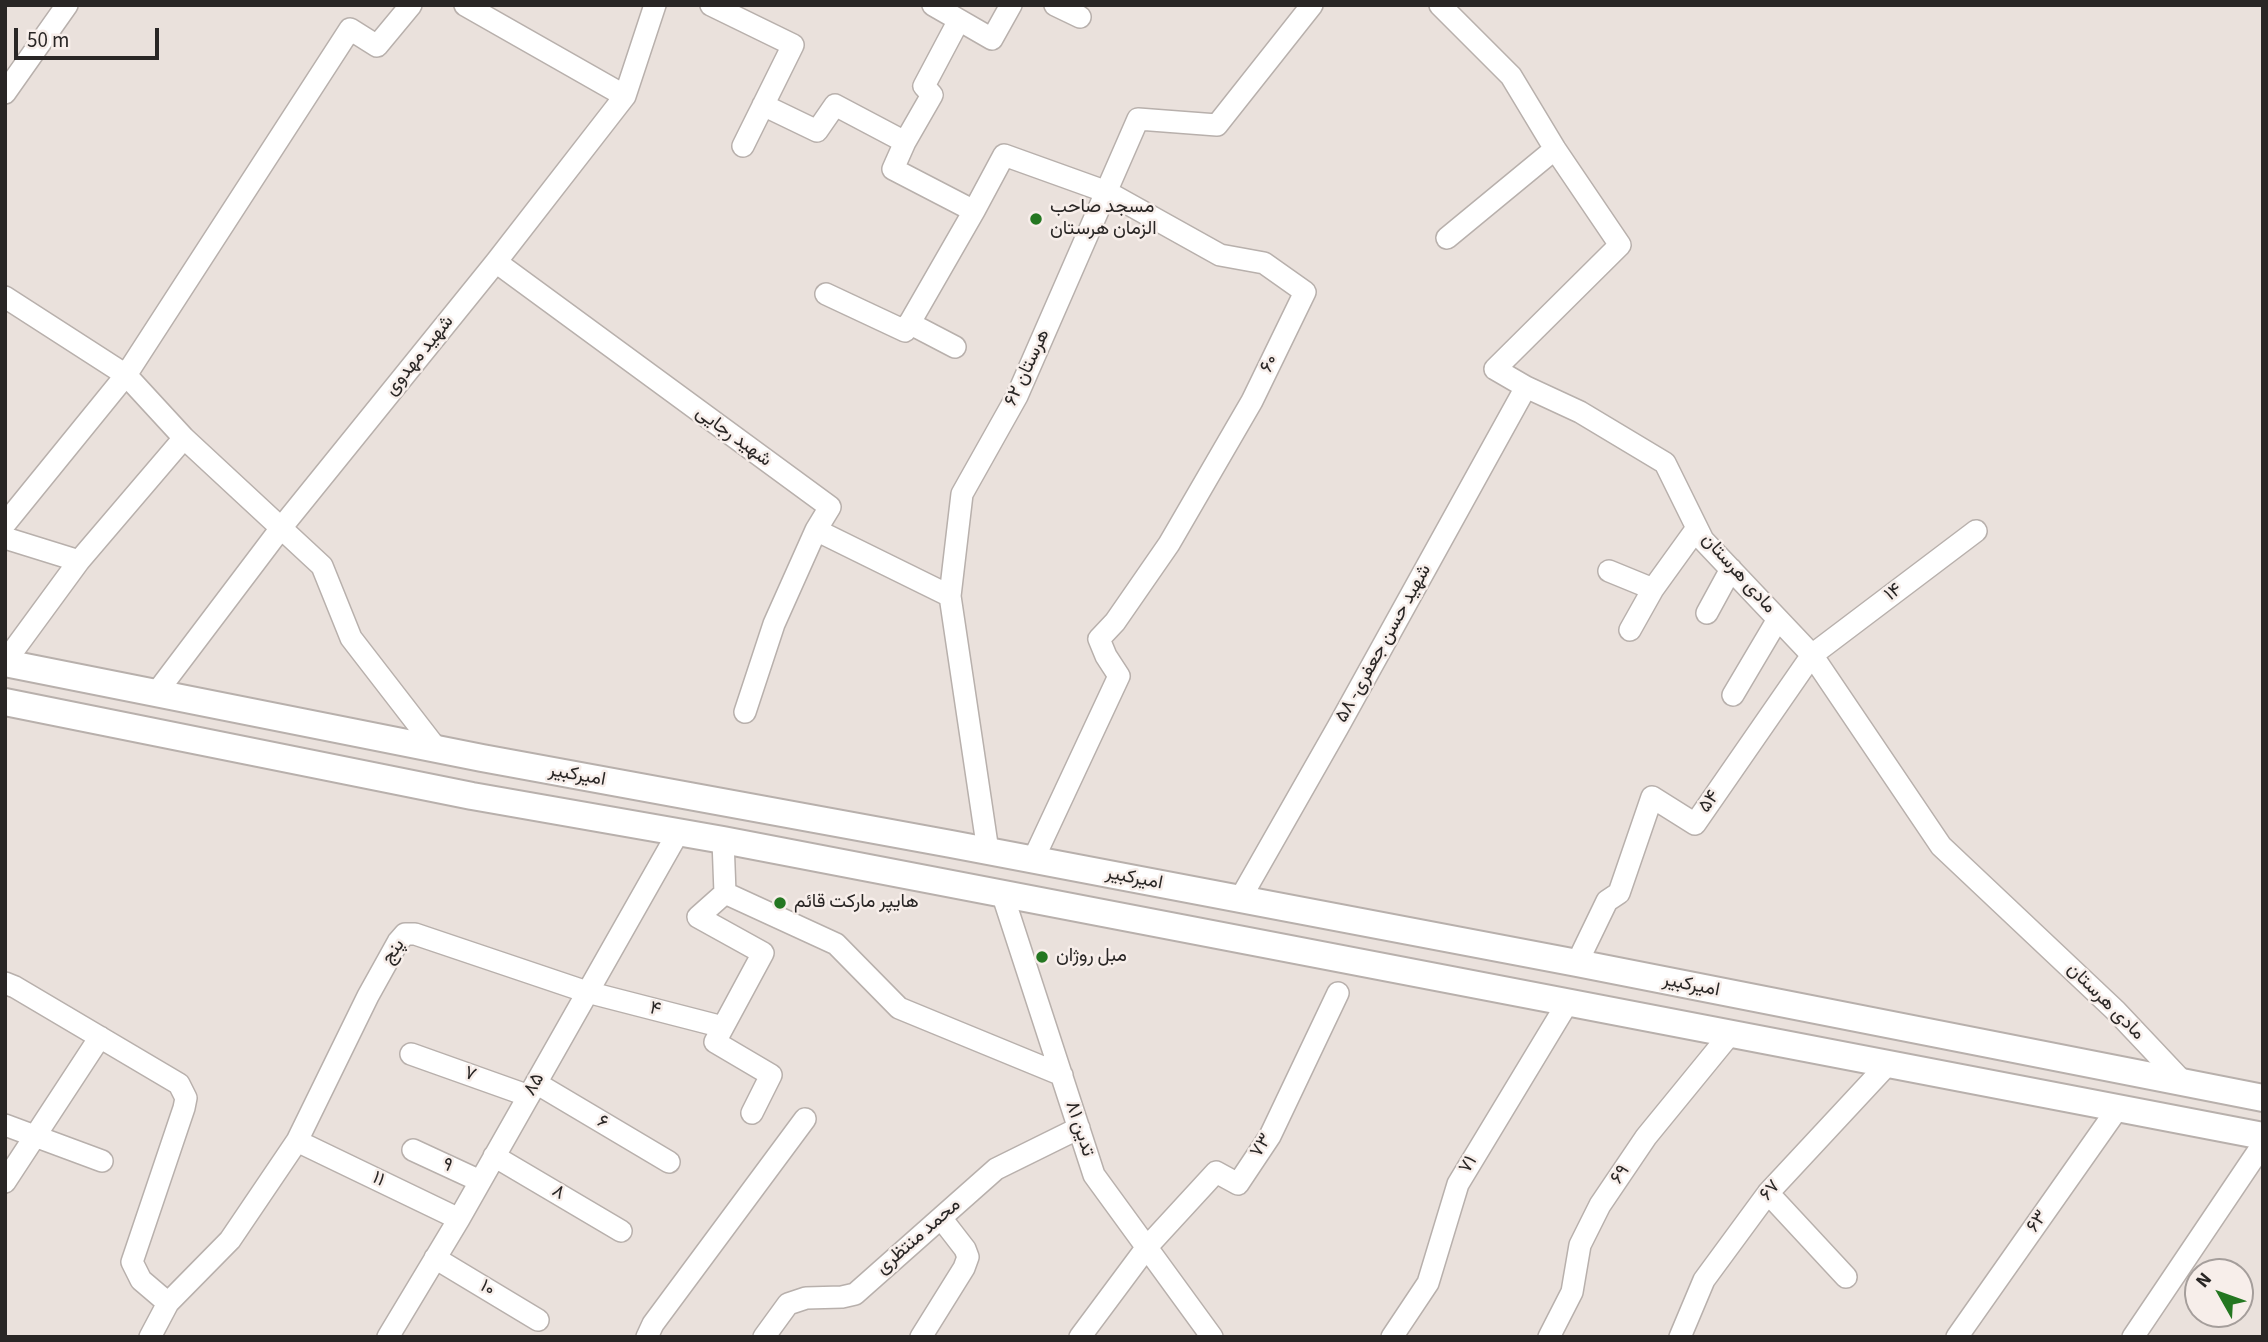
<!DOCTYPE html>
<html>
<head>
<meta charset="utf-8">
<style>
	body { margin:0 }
	#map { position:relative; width:2268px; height:1342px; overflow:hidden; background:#eae1dc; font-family:"Source Sans 3",sans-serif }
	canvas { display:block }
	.frame { position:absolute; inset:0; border:7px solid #292625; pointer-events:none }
	.north { position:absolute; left:2184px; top:1258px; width:70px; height:70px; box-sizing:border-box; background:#f7eeea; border:2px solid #a59e9b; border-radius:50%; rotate:310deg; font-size:19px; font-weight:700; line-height:28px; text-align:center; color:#292625 }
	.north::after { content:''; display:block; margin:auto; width:24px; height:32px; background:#247721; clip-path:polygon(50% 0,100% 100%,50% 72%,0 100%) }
	.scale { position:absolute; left:14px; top:28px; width:145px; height:32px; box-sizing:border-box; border:4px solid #292625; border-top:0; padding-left:9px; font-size:21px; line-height:24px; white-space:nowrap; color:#292625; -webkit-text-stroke:5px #f7eeea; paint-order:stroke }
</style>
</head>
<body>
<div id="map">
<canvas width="2268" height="1342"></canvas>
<div class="frame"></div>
<div class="north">N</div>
<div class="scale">50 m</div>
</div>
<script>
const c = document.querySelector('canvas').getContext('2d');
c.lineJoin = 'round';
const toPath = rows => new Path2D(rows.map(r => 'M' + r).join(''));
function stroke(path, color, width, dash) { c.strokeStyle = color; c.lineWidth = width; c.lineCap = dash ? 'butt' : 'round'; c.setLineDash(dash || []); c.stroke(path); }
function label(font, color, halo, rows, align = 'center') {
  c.font = font + ' "Source Sans 3",Vazirmatn,sans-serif'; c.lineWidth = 5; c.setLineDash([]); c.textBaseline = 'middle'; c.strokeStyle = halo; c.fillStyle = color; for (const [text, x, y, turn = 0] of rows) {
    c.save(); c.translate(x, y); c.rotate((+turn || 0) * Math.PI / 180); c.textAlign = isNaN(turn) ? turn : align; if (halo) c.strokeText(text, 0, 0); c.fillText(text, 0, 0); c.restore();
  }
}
const minor = toPath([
	[465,5,625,96],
	[711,5,793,45,743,146],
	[933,5,992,39,1011,5],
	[1055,5,1080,17],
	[1440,5,1511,76,1555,149,1620,245,1495,369,1526,387,1580,412,1665,463,1703,540,1812,655,1941,846,2116,1011,2184,1083],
	[5,93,67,5],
	[763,105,817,131,835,105,905,142,932,95,924,86,959,20],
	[905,142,893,169,974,211,1004,155,1107,192,1220,255,1264,263,1305,292,1252,401,1169,544,1115,622,1099,639,1106,656,1119,676,1033,860],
	[1447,238,1555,149],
	[496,262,830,507,816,530,950,596],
	[826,294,905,331,974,211],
	[5,297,126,375,184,438,322,566,351,638,436,748],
	[909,323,955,347],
	[5,524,126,375,350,29,377,46,411,5],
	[5,538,79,561],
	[1609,571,1653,589],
	[1707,613,1731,569],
	[1630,630,1653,589,1697,528],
	[5,662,79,561,184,438],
	[157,692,281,528,496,262,625,96,655,5],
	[1733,695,1778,619],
	[745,712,774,624,816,530],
	[723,840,725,893,836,944,899,1008,1062,1075],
	[988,851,950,596,962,494,1017,396,1138,119,1217,125,1312,5],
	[725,893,698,917,763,953,715,1042,771,1075,752,1113],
	[1002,893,1094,1175,1212,1337],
	[1240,899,1338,727,1526,387],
	[1577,963,1607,901,1619,893,1652,797,1695,824,1812,655,1976,531],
	[5,983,15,987,179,1084,186,1098,184,1108,132,1262,141,1280,168,1303,230,1240,297,1141,368,996,398,942,405,934,415,934,587,992,723,1027],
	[411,1054,529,1096],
	[536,1083,669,1162],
	[5,1125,102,1161],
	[297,1141,459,1219],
	[413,1150,480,1181],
	[494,1156,621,1231],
	[5,1182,100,1037],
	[1768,1193,1846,1277],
	[435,1258,538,1320],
	[150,1337,168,1303],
	[388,1337,459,1219,679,831],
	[647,1337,653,1324,805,1119],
	[764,1337,788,1304,806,1298,842,1297,855,1294,996,1169,1079,1128],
	[921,1337,964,1268,968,1257,965,1249,941,1218],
	[1080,1337,1147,1247,1216,1172,1238,1184,1270,1136,1338,993],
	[1392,1337,1428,1283,1458,1184,1568,1002],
	[1549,1337,1572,1292,1580,1245,1600,1205,1646,1137,1731,1033],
	[1680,1337,1704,1280,1768,1193,1888,1064],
	[1957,1337,2118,1108],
	[2133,1337,2263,1144]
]);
const major = toPath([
	[5,663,482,758,951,844,1577,963,2263,1098],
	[5,702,472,796,723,840,2263,1136]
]);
stroke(minor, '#b8b0ac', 24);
stroke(major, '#b8b0ac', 30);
stroke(minor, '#fff', 21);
stroke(major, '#fff', 26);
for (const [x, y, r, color] of [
	[1036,219,7,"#247721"],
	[780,903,7,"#247721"],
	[1042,957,7,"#247721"]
]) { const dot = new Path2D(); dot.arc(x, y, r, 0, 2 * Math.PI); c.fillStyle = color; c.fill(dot); stroke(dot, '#f7eeea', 2.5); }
label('19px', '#292625', '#f7eeea', [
	["مسجد صاحب",1050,208],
	["الزمان هرستان",1050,230],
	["هایپر مارکت قائم",794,903],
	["مبل روژان",1056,957]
], 'left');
label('19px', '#292625', '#f7eeea', [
	["شهید مهدوی",420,356,-51],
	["۶۰",1270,364,-64],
	["هرستان ۶۲",1028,368,-65],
	["شهید رجایی",733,437,36],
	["مادی هرستان",1738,574,48],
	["۱۴",1894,593,-37],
	["شهید حسن جعفری- ۵۸",1384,644,-61],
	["امیرکبیر",577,776,10],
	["۵۴",1710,802,-55],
	["امیرکبیر",1134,879,11],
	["پنج",394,952,-56],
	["امیرکبیر",1691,986,11],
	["مادی هرستان",2105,1002,45],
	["۴",655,1010,14],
	["۷",470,1075,20],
	["۸۵",535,1085,-60],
	["۶",602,1123,31],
	["تدین ۸۱",1079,1129,72],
	["۷۳",1262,1146,-58],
	["۷۱",1469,1165,-59],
	["۹",447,1166,25],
	["۶۹",1621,1175,-56],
	["۱۱",378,1180,26],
	["۶۷",1771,1191,-50],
	["۸",558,1193,31],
	["۶۳",2038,1222,-55],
	["محمد منتظری",919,1237,-41],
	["۱۰",487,1289,31]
]);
</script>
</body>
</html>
